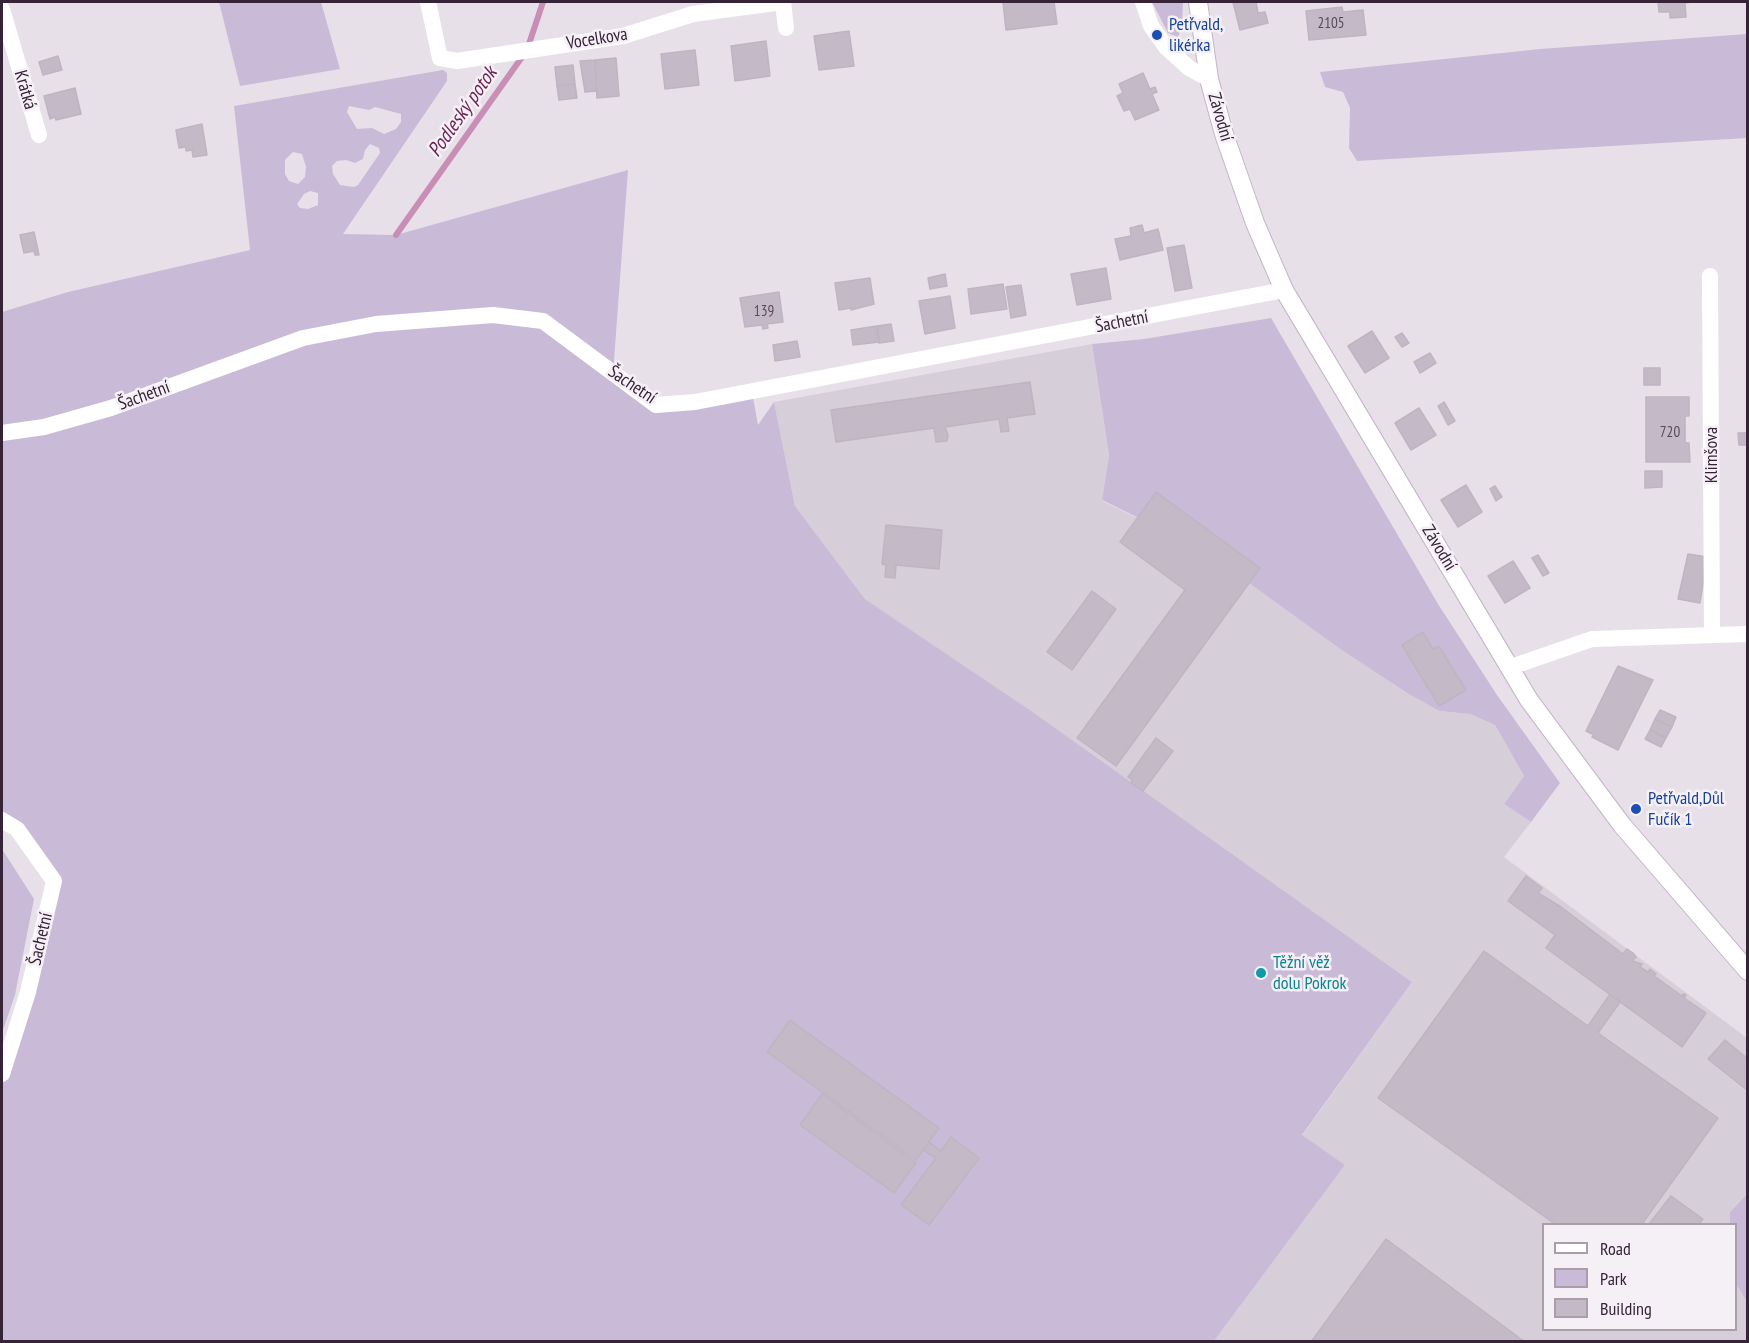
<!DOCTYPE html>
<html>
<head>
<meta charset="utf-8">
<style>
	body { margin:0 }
	#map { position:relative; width:1749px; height:1343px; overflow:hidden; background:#e7e0e9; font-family:"PT Sans Narrow",sans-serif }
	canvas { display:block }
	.frame { position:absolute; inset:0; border:3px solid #362338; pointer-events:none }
	.legend { position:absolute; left:1542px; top:1223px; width:195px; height:108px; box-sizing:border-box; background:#f5f0f6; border:2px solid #a99eaa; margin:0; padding:8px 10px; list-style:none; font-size:18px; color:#362338 }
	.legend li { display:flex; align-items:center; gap:12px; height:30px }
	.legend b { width:30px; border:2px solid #a99eaa }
</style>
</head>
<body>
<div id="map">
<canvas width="1749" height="1343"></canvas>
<div class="frame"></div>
<ul class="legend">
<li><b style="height:8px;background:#fff"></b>Road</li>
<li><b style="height:16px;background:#c9bbd8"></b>Park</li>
<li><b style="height:16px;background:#c4b9c7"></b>Building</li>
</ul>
</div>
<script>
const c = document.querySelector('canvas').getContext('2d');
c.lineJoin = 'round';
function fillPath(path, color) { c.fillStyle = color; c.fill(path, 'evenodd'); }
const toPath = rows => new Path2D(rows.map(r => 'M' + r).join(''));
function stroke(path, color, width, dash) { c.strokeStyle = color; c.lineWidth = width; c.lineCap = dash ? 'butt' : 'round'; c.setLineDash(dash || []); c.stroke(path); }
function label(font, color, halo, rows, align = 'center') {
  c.font = font + ' "PT Sans Narrow",sans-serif'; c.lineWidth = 5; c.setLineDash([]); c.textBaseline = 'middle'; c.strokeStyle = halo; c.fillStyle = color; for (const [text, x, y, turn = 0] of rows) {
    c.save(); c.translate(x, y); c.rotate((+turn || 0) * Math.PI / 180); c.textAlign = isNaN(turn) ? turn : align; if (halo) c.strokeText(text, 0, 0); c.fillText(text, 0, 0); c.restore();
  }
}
fillPath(toPath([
	[1092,344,1109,455,1102,501,1202,549,1340,649,1407,693,1439,711,1470,714,1495,725,1524,776,1504,804,1531,822,1504,857,1747,1038,1747,1194,1730,1212,1730,1224,1544,1224,1544,1330,1736,1330,1736,1284,1747,1302,1747,1341,1214,1341,1345,1165,1302,1136,1412,982,1030,710,865,599,795,506,774,402]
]), '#d6cfd9');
fillPath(toPath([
	[219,2,321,2,340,69,240,86],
	[1152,2,1183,2,1182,26,1178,37,1168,33],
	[1747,34,1747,138,1357,161,1349,148,1350,108,1343,92,1325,87,1320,72,1540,49],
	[443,70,447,73,447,81,343,234,396,235,628,170,613,374,656,405,752,392,758,425,774,402,795,506,865,599,1030,710,1412,982,1302,1135,1345,1165,1214,1341,2,1342,2,1074,54,881,2,820,2,312,68,292,250,250,234,106],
	[349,106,369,110,375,107,401,114,401,122,396,129,384,134,372,128,357,129,347,112],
	[370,144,379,148,380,153,358,185,354,187,340,185,333,174,332,166,337,161,346,160,355,163,363,159,365,150],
	[293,152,302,154,306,167,305,177,298,184,289,181,285,174,285,160],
	[310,191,318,193,318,205,308,209,300,208,297,204,304,194],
	[1271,318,1438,604,1497,695,1560,783,1531,822,1504,804,1524,776,1495,725,1470,714,1439,711,1407,693,1340,649,1202,549,1102,500,1109,455,1092,344,1144,339],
	[2,849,34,899,15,995,2,1033],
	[1747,1194,1747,1302,1736,1284,1736,1224,1730,1224,1730,1212]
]), '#c9bbd8');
stroke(toPath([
	[396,235,527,50,543,2]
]), '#c98eb5', 6);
const building = toPath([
	[1003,2,1054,2,1057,24,1006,30,1003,2],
	[1233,2,1256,2,1258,13,1265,12,1268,23,1240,30,1233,2],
	[1658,2,1692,2,1685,3,1686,17,1670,18,1670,12,1659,12,1658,2],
	[1342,7,1343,12,1363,10,1366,35,1309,40,1306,11,1342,7],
	[849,31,854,66,819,70,814,36,849,31],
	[766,41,770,76,735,81,731,46,766,41],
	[695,50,699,85,665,89,661,54,695,50],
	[58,56,62,70,43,75,39,62,58,56],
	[616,58,619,96,597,98,595,60,616,58],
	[595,60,596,91,585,92,580,61,595,60],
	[573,65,575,84,557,86,555,67,573,65],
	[1143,73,1150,89,1155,87,1157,92,1152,94,1159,110,1135,120,1130,109,1124,111,1117,96,1123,93,1119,84,1143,73],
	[575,84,577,98,559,100,557,86,575,84],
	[75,88,81,114,56,120,55,117,50,119,44,96,75,88],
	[202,124,207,155,193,157,192,150,186,151,186,147,179,148,176,130,202,124],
	[1142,225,1144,233,1158,229,1163,250,1120,260,1115,239,1131,236,1130,228,1142,225],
	[34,232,39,255,35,255,34,251,24,253,20,235,34,232],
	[1184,245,1192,288,1175,291,1167,248,1184,245],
	[1106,268,1111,299,1077,305,1071,274,1106,268],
	[945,274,947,286,930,289,928,278,945,274],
	[870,278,874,304,851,310,851,308,839,310,835,283,870,278],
	[1003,284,1007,309,971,314,968,289,1003,284],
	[1021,285,1026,315,1011,318,1006,287,1021,285],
	[779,292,783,322,767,324,768,328,763,329,762,325,745,327,740,298,779,292],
	[950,296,955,328,925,334,919,301,950,296],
	[891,324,894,341,879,343,877,326,891,324],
	[877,326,879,342,853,345,851,330,877,326],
	[1372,331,1389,358,1365,373,1348,346,1372,331],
	[1402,333,1409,343,1402,347,1395,337,1402,333],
	[797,341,800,357,775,361,773,345,797,341],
	[1430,353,1436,363,1420,373,1414,362,1430,353],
	[1644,368,1660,368,1660,385,1644,385,1644,368],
	[1030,382,1035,414,1007,418,1009,431,1001,432,999,419,945,427,948,435,947,441,936,442,934,428,836,442,831,410,1030,382],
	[1646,397,1689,397,1689,416,1685,416,1685,443,1689,443,1690,462,1646,462,1646,397],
	[1444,402,1455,421,1448,425,1438,406,1444,402],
	[1419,408,1436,435,1411,450,1395,423,1419,408],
	[1738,433,1748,433,1748,445,1739,445,1738,433],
	[1645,471,1662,471,1662,487,1645,488,1645,471],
	[1466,485,1482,512,1458,527,1441,500,1466,485],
	[1495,486,1502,497,1496,501,1490,489,1495,486],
	[1156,492,1260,568,1116,766,1077,738,1185,590,1120,542,1156,492],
	[886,525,942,530,939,569,896,565,895,578,885,577,886,565,882,564,886,525],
	[1688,554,1707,557,1700,603,1678,599,1688,554],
	[1538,555,1549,573,1543,576,1532,558,1538,555],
	[1513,561,1530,588,1505,603,1488,576,1513,561],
	[1092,591,1116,609,1072,670,1047,652,1092,591],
	[1423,632,1433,649,1439,646,1466,690,1439,706,1402,645,1423,632],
	[1618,666,1653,680,1618,750,1592,737,1594,735,1586,731,1618,666],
	[1660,710,1676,717,1672,727,1655,719,1660,710],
	[1655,719,1672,727,1666,738,1650,730,1655,719],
	[1650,730,1666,738,1661,747,1645,739,1650,730],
	[1156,738,1173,751,1143,791,1131,783,1132,780,1128,777,1156,738],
	[1526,876,1542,888,1538,893,1561,907,1623,954,1627,949,1633,953,1636,957,1632,961,1642,964,1640,967,1648,972,1650,969,1656,974,1654,976,1682,996,1683,994,1686,995,1684,998,1706,1013,1682,1047,1546,948,1555,935,1508,901,1526,876],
	[1484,951,1588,1026,1610,994,1620,1002,1598,1033,1718,1118,1642,1224,1555,1224,1378,1098,1484,951],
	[790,1020,939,1128,916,1160,767,1052,790,1020],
	[1725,1040,1748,1059,1748,1091,1708,1059,1725,1040],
	[822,1094,916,1163,894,1193,800,1125,822,1094],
	[951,1137,979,1158,929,1225,901,1205,936,1158,923,1150,929,1142,941,1151,951,1137],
	[1671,1196,1703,1219,1699,1224,1649,1224,1671,1196],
	[1386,1239,1525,1342,1311,1342,1386,1239]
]);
fillPath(building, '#c4b9c7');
stroke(building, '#bfb4c2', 1.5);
const secondary = toPath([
	[1198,2,1209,79,1224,134,1255,223,1284,290,1529,700,1622,825,1748,971]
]);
stroke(secondary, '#c5b5c8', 20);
stroke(toPath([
	[428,2,440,58,457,61,623,36,693,14,783,2,786,28],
	[1143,2,1151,26,1166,47,1189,68,1209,79],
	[2,9,39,135],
	[1710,276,1712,634],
	[2,433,44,427,111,408,303,338,376,324,493,315,543,321,656,405,695,402,1284,290],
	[1511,667,1592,639,1748,634],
	[2,820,17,829,54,881,28,992,2,1074]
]), '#fff', 16);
stroke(secondary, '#fff', 18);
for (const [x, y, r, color] of [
	[1157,35,6,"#1a4fb4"],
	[1636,809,6,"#1a4fb4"],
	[1261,973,6,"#0f9aa8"]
]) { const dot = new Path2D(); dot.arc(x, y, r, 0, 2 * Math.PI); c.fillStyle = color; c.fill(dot); stroke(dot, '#f5f0f6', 2); }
label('15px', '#5a485c', null, [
	["2105",1331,24],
	["139",764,312],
	["720",1670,433]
]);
label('18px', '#164399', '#f5f0f6', [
	["Petřvald,",1169,25],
	["likérka",1169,46],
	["Petřvald,Důl",1648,799],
	["Fučík 1",1648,820]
], 'left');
label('18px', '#362338', '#f5f0f6', [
	["Vocelkova",597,39,-9],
	["Krátká",25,90,74],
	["Závodní",1220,117,74],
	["Šachetní",1122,322,-11],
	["Šachetní",632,385,34],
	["Šachetní",144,396,-20],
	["Klimšova",1712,455,-90],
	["Závodní",1439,548,59],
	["Šachetní",41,939,-77]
]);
label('18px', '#0d838f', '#f5f0f6', [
	["Těžní věž",1273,963],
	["dolu Pokrok",1273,984]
], 'left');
label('italic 20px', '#6d2453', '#f5f0f6', [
	["Podleský potok",463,112,-55]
]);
</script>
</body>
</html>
